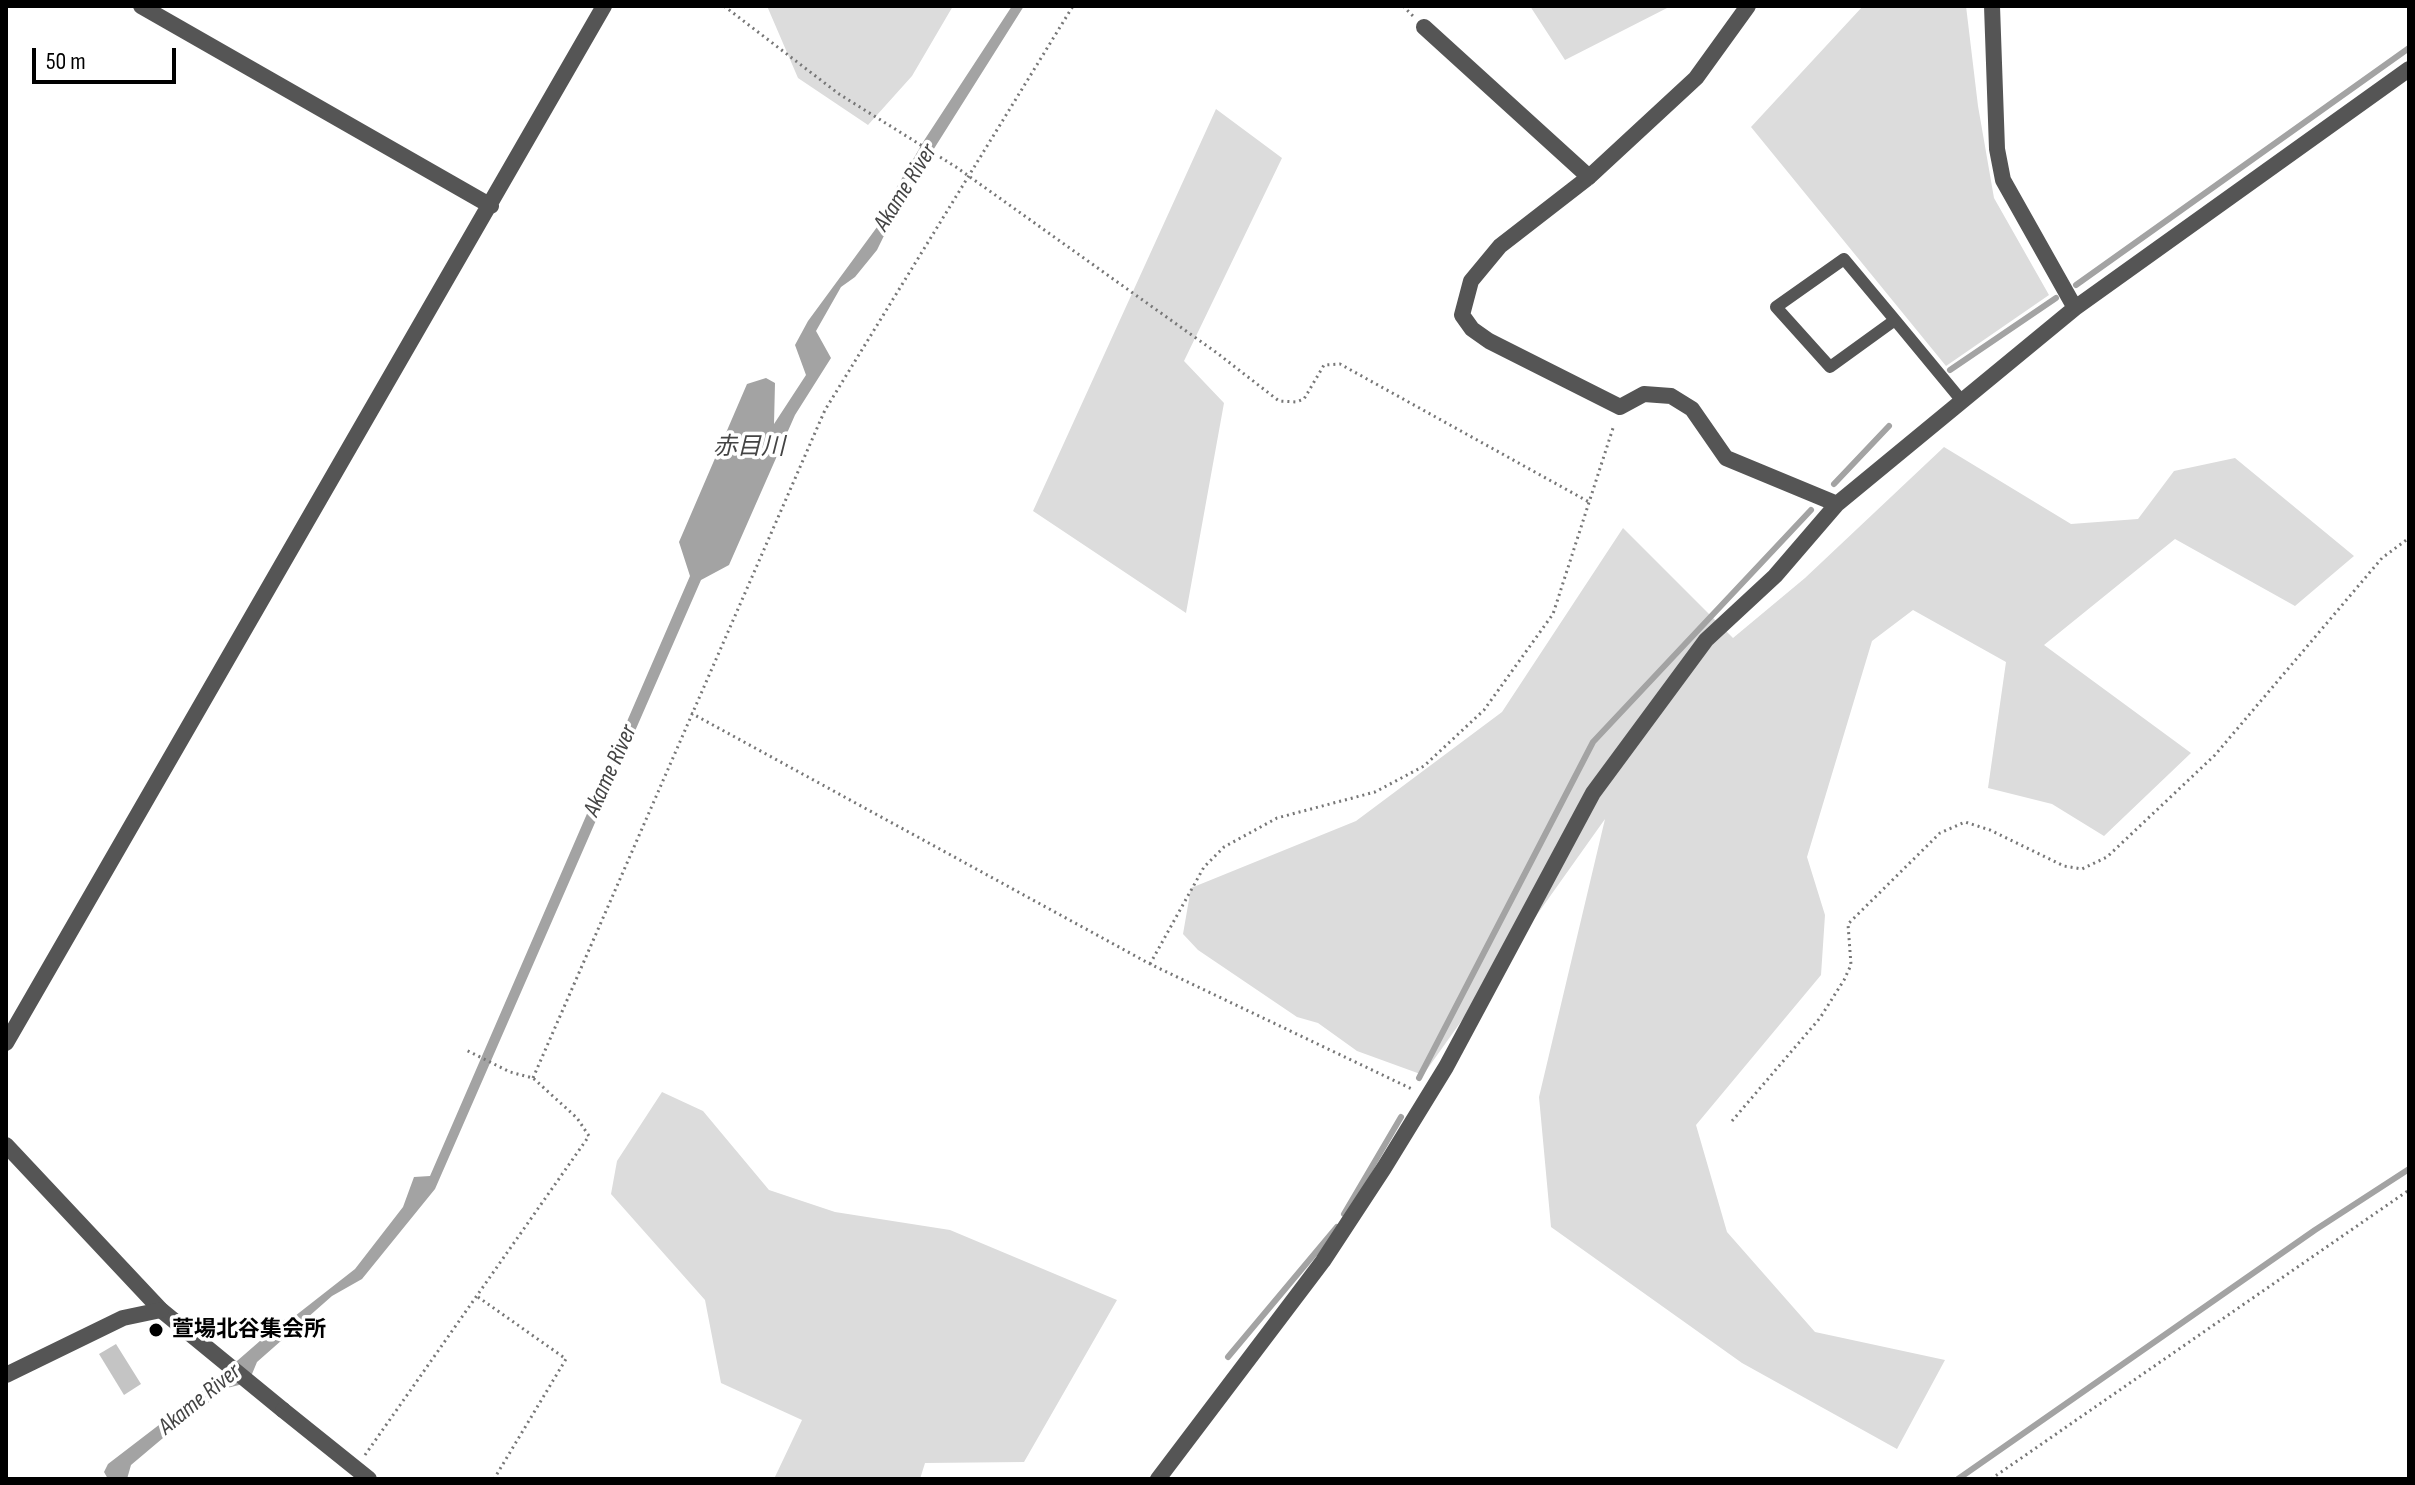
<!DOCTYPE html>
<html>
<head>
<meta charset="utf-8">
<style>
	body { margin:0 }
	#map { position:relative; width:2415px; height:1485px; overflow:hidden; background:#fff; font-family:"Sofia Sans Condensed",sans-serif }
	canvas { display:block }
	.frame { position:absolute; inset:0; border:8px solid #000; pointer-events:none }
	.scale { position:absolute; left:32px; top:48px; width:144px; height:36px; box-sizing:border-box; border:4px solid #000; border-top:0; padding-left:10px; font-size:24px; line-height:28px; white-space:nowrap; color:#000; -webkit-text-stroke:6px #fff; paint-order:stroke }
</style>
</head>
<body>
<div id="map">
<canvas width="2415" height="1485"></canvas>
<div class="frame"></div>
<div class="scale">50 m</div>
</div>
<script>
const c = document.querySelector('canvas').getContext('2d');
c.lineJoin = 'round';
function fillPath(path, color) { c.fillStyle = color; c.fill(path, 'evenodd'); }
const toPath = rows => new Path2D(rows.map(r => 'M' + r).join(''));
function stroke(path, color, width, dash) { c.strokeStyle = color; c.lineWidth = width; c.lineCap = dash ? 'butt' : 'round'; c.setLineDash(dash || []); c.stroke(path); }
function label(font, color, halo, rows, align = 'center') {
  c.font = font + ' "Sofia Sans Condensed","Noto Sans JP",sans-serif'; c.lineWidth = 7; c.setLineDash([]); c.textBaseline = 'middle'; c.strokeStyle = halo; c.fillStyle = color; for (const [text, x, y, turn = 0] of rows) {
    c.save(); c.translate(x, y); c.rotate((+turn || 0) * Math.PI / 180); c.textAlign = isNaN(turn) ? turn : align; if (halo) c.strokeText(text, 0, 0); c.fillText(text, 0, 0); c.restore();
  }
}
fillPath(toPath([
	[767,6,953,6,912,76,868,125,798,78],
	[1530,6,1671,6,1565,60],
	[1863,6,1966,6,1978,106,1994,198,2049,295,1946,366,1751,127],
	[1216,109,1282,158,1184,361,1224,403,1186,613,1033,511],
	[1944,447,2071,524,2138,519,2174,471,2235,458,2354,556,2295,606,2175,539,2044,645,2191,753,2104,836,2052,804,1988,788,2006,662,1913,610,1872,641,1807,857,1825,915,1821,975,1696,1125,1727,1232,1815,1332,1945,1360,1897,1449,1742,1363,1551,1227,1539,1097,1605,819,1423,1075,1357,1051,1318,1023,1297,1017,1198,950,1183,934,1191,888,1356,821,1502,712,1623,528,1733,638,1805,578],
	[662,1092,703,1111,769,1190,835,1212,950,1230,1117,1300,1024,1462,925,1463,920,1479,774,1479,802,1420,721,1383,705,1300,611,1194,617,1161]
]), '#dcdcdc');
fillPath(toPath([
	[1012,6,1024,6,901,201,877,250,855,277,841,287,816,331,831,358,795,415,729,565,701,580,435,1189,362,1279,332,1296,257,1362,252,1374,239,1385,227,1388,163,1438,131,1465,127,1479,108,1479,104,1472,108,1464,198,1395,284,1320,295,1316,355,1269,403,1207,414,1177,430,1176,690,576,679,542,747,384,766,378,775,383,774,424,806,375,795,345,808,321,880,223,895,190,925,139]
]), '#a3a3a3');
stroke(toPath([
	[2076,285,2409,48],
	[1950,370,2056,298],
	[1834,484,1889,426],
	[1419,1078,1593,742,1811,510],
	[1344,1214,1401,1117],
	[1228,1357,1337,1227],
	[1958,1479,2315,1230,2409,1169]
]), '#a3a3a3', 6);
fillPath(toPath([
	[116,1344,141,1384,124,1395,99,1354]
]), '#c4c4c4');
stroke(toPath([
	[724,6,839,94,956,167,1217,353,1279,401,1296,402,1304,399,1324,365,1340,364,1589,502],
	[1403,6,1413,16],
	[691,713,1150,964,1414,1090],
	[1150,964,1204,867,1224,847,1277,818,1375,792,1424,766,1484,710,1553,614,1614,425],
	[533,1078,825,410,1073,6],
	[1732,1121,1820,1018,1844,980,1851,965,1848,924,1940,833,1965,822,1990,830,2064,866,2082,869,2107,857,2215,755,2382,558,2409,538],
	[478,1297,566,1359,494,1479],
	[365,1455,589,1136,577,1118,533,1078,510,1072,466,1050],
	[1991,1479,2409,1190]
]), '#777', 3, [2, 4]);
stroke(toPath([
	[1895,320,1830,367,1776,307,1844,259,1895,320,1962,401]
]), '#555', 12);
stroke(toPath([
	[141,6,491,206],
	[1748,6,1696,78,1589,177,1500,246,1471,281,1462,315,1472,329,1489,341,1620,407,1644,394,1671,396,1692,409,1726,458,1837,504],
	[1992,6,1997,149,2003,180,2075,308],
	[1424,27,1589,177],
	[6,1043,604,6],
	[6,1145,161,1310,283,1410],
	[1158,1479,1323,1261,1384,1168,1446,1067,1593,793,1706,640,1775,576,1837,504,2075,308,2409,69]
]), '#555', 16);
stroke(toPath([
	[6,1375,123,1318,161,1310],
	[283,1410,369,1479]
]), '#555', 16);
for (const [x, y, r, color] of [
	[156,1330,8,"#000"]
]) { const dot = new Path2D(); dot.arc(x, y, r, 0, 2 * Math.PI); c.fillStyle = color; c.fill(dot); stroke(dot, '#fff', 3); }
label('bold 22px', '#000', '#fff', [
	["萱場北谷集会所",172,1330]
], 'left');
label('italic 24px', '#444', '#fff', [
	["Akame River",906,188,-58],
	["赤目川",749,448],
	["Akame River",611,771,-66],
	["Akame River",200,1400,-39]
]);
</script>
</body>
</html>
